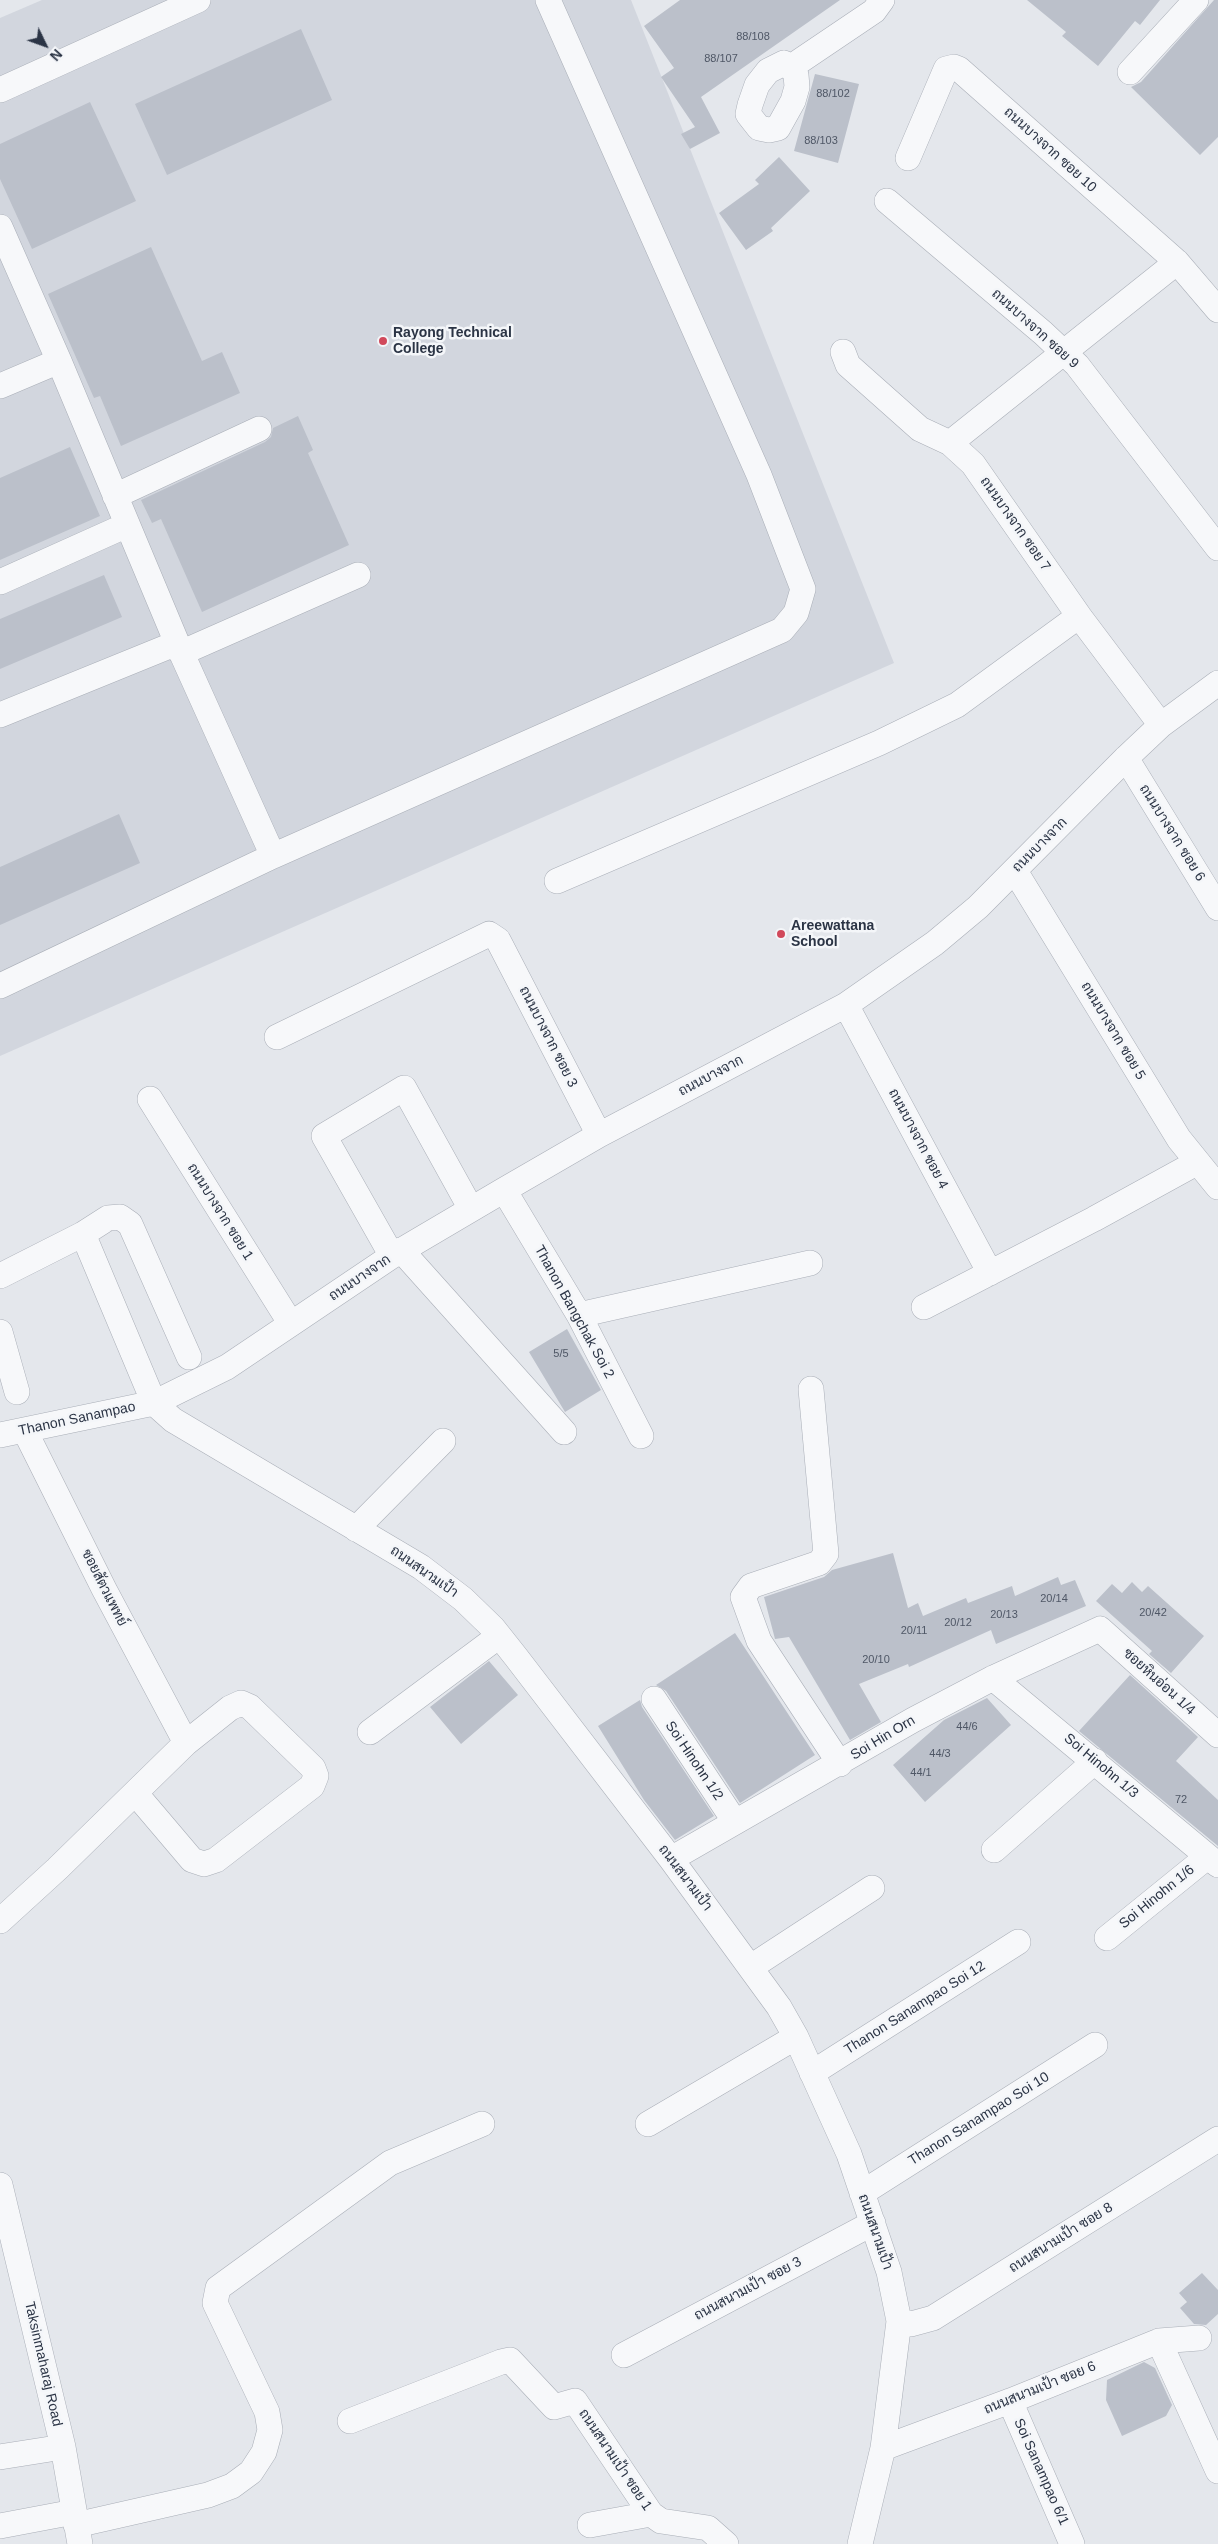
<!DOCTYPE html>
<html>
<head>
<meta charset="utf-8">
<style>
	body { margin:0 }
	#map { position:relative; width:1218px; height:2544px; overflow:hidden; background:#e4e7ec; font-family:Arial,sans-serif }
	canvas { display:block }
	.north { position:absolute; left:20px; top:20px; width:50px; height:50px; -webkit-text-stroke:4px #f4f6f9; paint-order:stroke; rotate:132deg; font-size:14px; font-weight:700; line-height:20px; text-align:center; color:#2b3445 }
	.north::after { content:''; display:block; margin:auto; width:18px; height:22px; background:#2b3445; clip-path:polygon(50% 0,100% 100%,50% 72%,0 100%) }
</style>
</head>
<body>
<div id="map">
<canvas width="1218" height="2544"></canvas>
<div class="north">N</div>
</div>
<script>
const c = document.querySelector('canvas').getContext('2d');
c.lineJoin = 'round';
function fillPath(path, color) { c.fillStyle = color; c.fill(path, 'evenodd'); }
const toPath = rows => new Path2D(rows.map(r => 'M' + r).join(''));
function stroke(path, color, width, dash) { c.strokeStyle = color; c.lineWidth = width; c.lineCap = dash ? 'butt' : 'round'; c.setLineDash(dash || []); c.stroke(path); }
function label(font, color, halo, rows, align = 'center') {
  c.font = font + ' Arial,Sarabun,sans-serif'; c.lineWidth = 5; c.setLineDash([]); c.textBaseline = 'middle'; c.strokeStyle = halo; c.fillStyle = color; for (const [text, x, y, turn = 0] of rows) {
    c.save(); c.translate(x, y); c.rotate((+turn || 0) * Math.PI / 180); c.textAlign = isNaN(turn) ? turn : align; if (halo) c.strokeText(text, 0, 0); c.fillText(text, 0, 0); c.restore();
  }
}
fillPath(toPath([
	[42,0,631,0,894,663,0,1056,0,18]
]), '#d2d6de');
fillPath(toPath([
	[680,0,840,0,701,97,720,133,690,149,681,134,695,127,661,77,674,68,644,26],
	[1027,0,1160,0,1140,25,1135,21,1098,66,1062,36,1066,32],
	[1214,0,1218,0,1218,137,1200,155,1131,87,1141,82],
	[301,29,332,100,167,175,135,104],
	[815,74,859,84,838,163,794,151],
	[90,102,136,201,32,249,0,179,0,144],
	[779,157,810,191,771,228,773,231,746,250,719,213,759,184,755,180],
	[151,247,202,361,222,352,240,393,121,446,100,396,94,398,48,294],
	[298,416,313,450,308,453,349,545,202,612,161,519,152,523,141,500,265,442,271,437,273,428],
	[70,447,100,516,0,560,0,478],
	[104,575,122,617,0,669,0,619],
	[119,814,140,863,0,925,0,867],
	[567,1329,601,1390,565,1412,529,1352],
	[893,1553,908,1608,918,1603,923,1616,966,1598,968,1603,1012,1586,1015,1596,1058,1577,1061,1585,1075,1580,1086,1606,996,1644,991,1630,909,1667,908,1664,859,1684,881,1722,850,1740,789,1637,775,1639,764,1597,824,1577,832,1570],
	[1132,1582,1142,1592,1148,1586,1204,1636,1171,1673,1149,1654,1152,1651,1096,1601,1112,1584,1122,1593],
	[735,1633,815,1755,740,1803,666,1691,656,1685],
	[489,1661,518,1695,461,1744,430,1707],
	[1130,1675,1198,1737,1176,1761,1218,1800,1218,1846,1079,1731],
	[987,1698,1011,1725,925,1802,893,1765,944,1720],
	[640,1700,642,1707,714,1816,675,1840,644,1800,598,1726],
	[1202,2273,1218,2290,1218,2314,1206,2325,1194,2324,1180,2308,1187,2302,1179,2293],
	[1144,2362,1155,2368,1172,2405,1166,2416,1122,2436,1106,2400,1107,2380]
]), '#bbc0ca');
const minor = toPath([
	[784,63,791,67,796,75,797,87,793,101,778,128,769,130,759,128,748,114,750,105,757,85,768,71,784,63],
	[791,67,874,11,882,0],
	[1130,72,1196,0],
	[0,90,198,0],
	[908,158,946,69,954,67,959,69,1177,262,1218,310],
	[887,201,1043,333,1077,365,1218,548],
	[0,227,59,361,177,643,273,856],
	[843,352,848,365,920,429,950,443,973,464,1079,616,1161,725],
	[0,386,59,361],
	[950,443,1177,262],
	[115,496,259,429],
	[0,582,127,525],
	[181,653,358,575],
	[0,715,177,643],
	[1126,758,1218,908],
	[1015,871,1179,1139,1218,1187],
	[557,881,879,743,957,705,1079,616],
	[0,986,273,856,782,630,796,613,803,589,759,475,548,0],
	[846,1005,990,1273],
	[277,1037,489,934,498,940,599,1135],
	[150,1099,291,1324],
	[504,1190,579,1315,641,1436],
	[83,1234,108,1218,120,1217,130,1224,189,1357],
	[401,1250,564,1432],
	[392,1256,324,1136,404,1088,471,1209],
	[0,1276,83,1234,154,1403,173,1420,421,1567,463,1599,493,1628,516,1657,671,1859,779,2007,796,2037,849,2154,889,2272,899,2321,883,2448,860,2544],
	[924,1307,1094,1219,1196,1163],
	[579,1315,810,1263],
	[0,1332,17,1392],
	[811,1389,826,1554,819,1563,751,1586,743,1597,759,1641,840,1764],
	[25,1431,104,1589,186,1743],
	[0,1435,154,1403,227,1367,392,1256,504,1190,599,1135,846,1005,935,943,978,907,1126,758,1161,725,1218,683],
	[356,1529,443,1441],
	[993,1678,1218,1865],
	[654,1699,735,1822],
	[370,1732,499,1636],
	[994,1850,1095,1761],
	[671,1859,913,1720,993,1678,1100,1629,1218,1735],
	[0,1921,57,1869,186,1743,230,1708,241,1703,250,1707,313,1768,316,1776,312,1786,216,1860,204,1864,192,1860,136,1794],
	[1107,1938,1207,1857],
	[751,1967,872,1888],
	[812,2073,1018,1942],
	[648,2124,796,2037],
	[0,2185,63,2447,80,2544],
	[862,2193,1095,2045],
	[899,2321,911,2324,933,2318,1218,2139],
	[1159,2341,1218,2471],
	[624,2355,873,2223],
	[1010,2401,1072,2544],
	[350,2421,501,2362,510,2360,554,2407,575,2401,651,2514,661,2521,708,2528,726,2544],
	[883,2448,1010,2401,1159,2341,1199,2338],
	[0,2457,63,2447],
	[76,2525,208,2495,232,2486,251,2472,264,2452,270,2430,267,2412,215,2303,218,2288,390,2163,482,2124],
	[590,2525,651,2514],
	[0,2526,74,2512]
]);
stroke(minor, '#a9aeb7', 26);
stroke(minor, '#f7f8fa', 25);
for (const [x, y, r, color] of [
	[383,341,5,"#d1495b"],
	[781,934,5,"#d1495b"]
]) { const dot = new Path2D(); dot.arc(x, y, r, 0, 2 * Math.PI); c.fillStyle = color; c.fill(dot); stroke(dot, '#f4f6f9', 2); }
label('11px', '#4f5766', null, [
	["88/108",753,37],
	["88/107",721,59],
	["88/102",833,94],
	["88/103",821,141],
	["5/5",561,1354],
	["20/14",1054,1599],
	["20/42",1153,1613],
	["20/13",1004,1615],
	["20/12",958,1623],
	["20/11",914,1631],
	["20/10",876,1660],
	["44/6",967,1727],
	["44/3",940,1754],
	["44/1",921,1773],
	["72",1181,1800]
]);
label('14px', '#2b3445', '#f4f6f9', [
	["ถนนบางจาก ซอย 10",1050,150,42],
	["ถนนบางจาก ซอย 9",1035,329,42],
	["ถนนบางจาก ซอย 7",1015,524,55],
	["ถนนบางจาก ซอย 6",1172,833,58],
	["ถนนบางจาก",1040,845,-45],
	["ถนนบางจาก ซอย 5",1113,1031,59],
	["ถนนบางจาก ซอย 3",548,1037,63],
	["ถนนบางจาก",711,1076,-28],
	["ถนนบางจาก ซอย 4",918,1139,62],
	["ถนนบางจาก ซอย 1",220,1212,58],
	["ถนนบางจาก",360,1278,-34],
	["Thanon Bangchak Soi 2",574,1312,61],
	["Thanon Sanampao",77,1419,-12],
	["ถนนสนามเป้า",424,1572,35],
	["ซอยสัตวแพทย์",104,1588,63],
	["ซอยหินอ่อน 1/4",1159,1682,42],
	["Soi Hin Orn",883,1738,-31],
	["Soi Hinohn 1/2",694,1761,56],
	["Soi Hinohn 1/3",1101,1766,40],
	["ถนนสนามเป้า",685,1878,53],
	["Soi Hinohn 1/6",1157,1897,-39],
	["Thanon Sanampao Soi 12",915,2008,-32],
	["Thanon Sanampao Soi 10",979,2119,-32],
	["ถนนสนามเป้า",875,2232,71],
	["ถนนสนามเป้า ซอย 8",1061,2238,-32],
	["ถนนสนามเป้า ซอย 3",748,2289,-28],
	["Taksinmaharaj Road",43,2364,77],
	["ถนนสนามเป้า ซอย 6",1040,2388,-22],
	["ถนนสนามเป้า ซอย 1",615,2460,56],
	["Soi Sanampao 6/1",1041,2472,66]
]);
label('bold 14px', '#2b3445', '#f4f6f9', [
	["Rayong Technical",393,333],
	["College",393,349],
	["Areewattana",791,926],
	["School",791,942]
], 'left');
</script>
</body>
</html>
